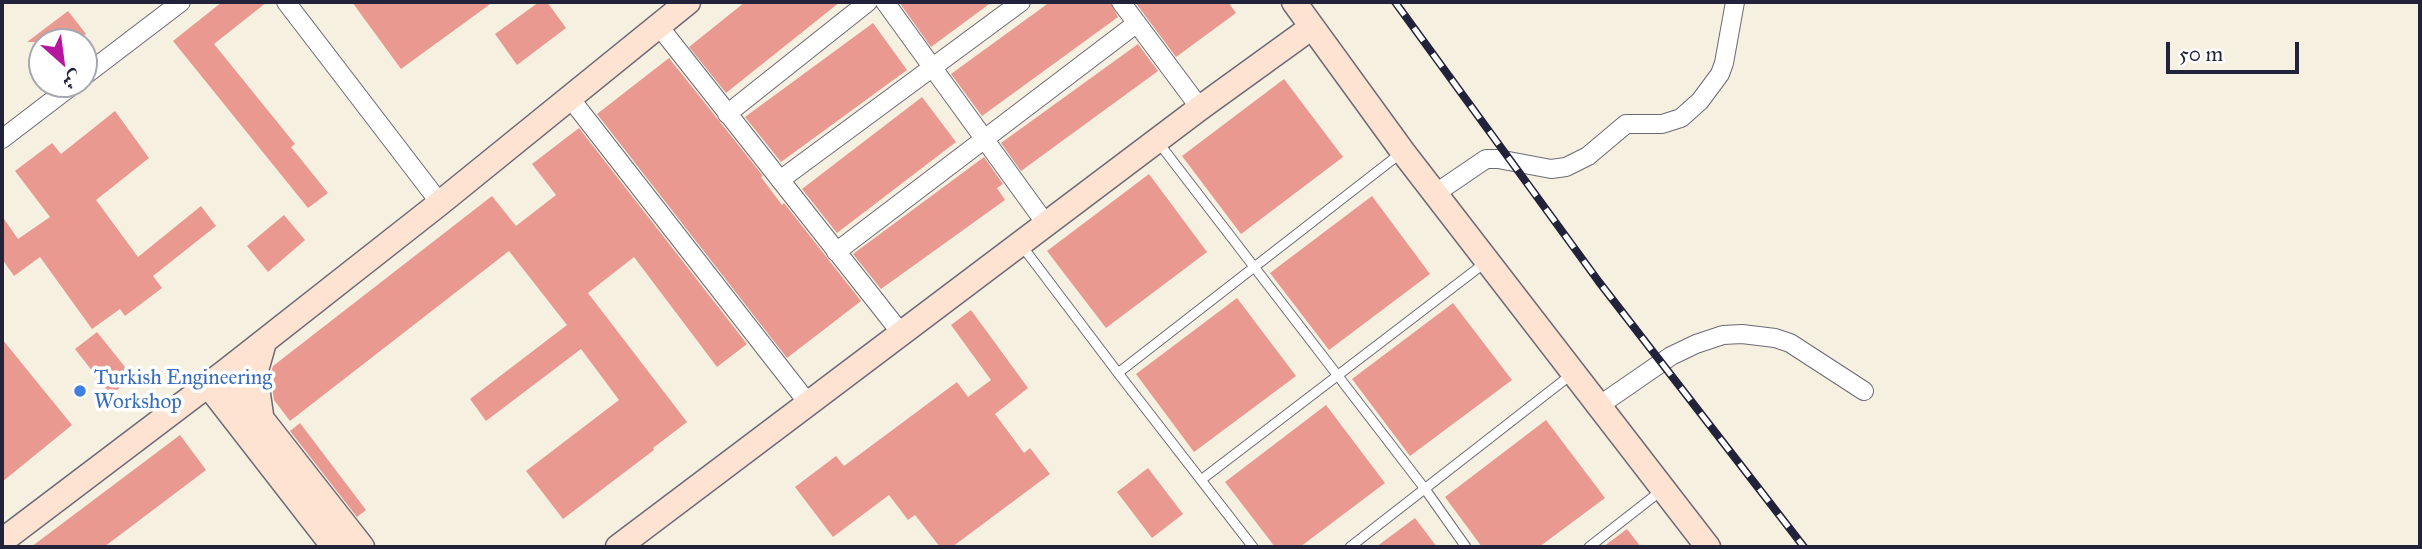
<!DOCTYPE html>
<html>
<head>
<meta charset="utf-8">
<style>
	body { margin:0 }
	#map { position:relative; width:2422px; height:549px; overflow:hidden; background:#f6f0e1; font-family:"IM FELL Great Primer",Amiri,serif }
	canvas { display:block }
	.frame { position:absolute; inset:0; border:4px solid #22223b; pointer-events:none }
	.north { position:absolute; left:28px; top:28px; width:70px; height:70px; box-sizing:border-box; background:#fff; border:2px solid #a7a7b1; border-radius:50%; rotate:152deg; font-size:19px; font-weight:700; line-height:28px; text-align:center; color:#22223b }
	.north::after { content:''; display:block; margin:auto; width:24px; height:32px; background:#b5179e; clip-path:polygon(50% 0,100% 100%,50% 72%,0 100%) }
	.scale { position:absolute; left:2166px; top:42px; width:133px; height:32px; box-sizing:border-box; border:4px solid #22223b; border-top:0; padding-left:9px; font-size:21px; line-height:24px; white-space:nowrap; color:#22223b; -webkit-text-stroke:5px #fff; paint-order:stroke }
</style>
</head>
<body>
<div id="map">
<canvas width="2422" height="549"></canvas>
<div class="frame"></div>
<div class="north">ش</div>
<div class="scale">50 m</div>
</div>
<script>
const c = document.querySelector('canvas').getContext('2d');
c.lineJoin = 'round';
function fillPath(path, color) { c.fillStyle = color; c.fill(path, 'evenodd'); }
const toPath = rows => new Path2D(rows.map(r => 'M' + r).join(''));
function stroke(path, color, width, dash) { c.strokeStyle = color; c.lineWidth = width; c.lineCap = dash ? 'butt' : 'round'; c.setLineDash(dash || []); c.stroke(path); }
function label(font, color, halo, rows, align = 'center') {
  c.font = font + ' "IM FELL Great Primer",serif'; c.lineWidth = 7; c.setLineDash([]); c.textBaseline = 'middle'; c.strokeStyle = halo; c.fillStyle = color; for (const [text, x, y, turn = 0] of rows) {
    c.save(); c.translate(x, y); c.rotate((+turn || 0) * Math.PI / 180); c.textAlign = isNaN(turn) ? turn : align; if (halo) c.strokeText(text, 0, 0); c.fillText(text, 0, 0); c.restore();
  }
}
fillPath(toPath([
	[222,2,267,2,214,44,295,144,291,147,328,193,308,208,173,41],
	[352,2,493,2,401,69],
	[539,2,547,2,566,28,517,65,495,34],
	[745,2,840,2,726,93,689,47],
	[899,2,992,2,931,47],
	[1050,2,1110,2,1118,17,982,116,951,74],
	[1135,2,1228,2,1236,13,1176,57],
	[68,11,86,34,76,42,27,42],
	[873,23,907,70,781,162,745,117],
	[1138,44,1158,71,1021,171,1001,143],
	[669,58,763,176,761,177,782,205,784,203,861,301,787,358,597,114],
	[1284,79,1343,157,1241,234,1182,156],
	[922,97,956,142,837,233,802,189],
	[115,111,149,158,96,200,138,257,201,206,216,226,153,276,162,288,125,316,120,309,92,329,40,257,14,276,2,259,2,216,18,239,50,217,15,171,52,143,61,154],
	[579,128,747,344,717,367,634,257,588,293,687,422,653,448,654,450,563,519,526,471,619,400,581,349,486,421,470,399,567,325,509,251,290,421,274,400,270,375,273,366,492,196,516,226,556,195,532,164],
	[984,157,1003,184,997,188,1005,200,881,289,853,254],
	[1149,174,1207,252,1106,328,1047,251],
	[1372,196,1430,274,1329,350,1270,273],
	[284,215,305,240,268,272,247,246],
	[1237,298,1296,376,1194,452,1136,374],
	[1453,303,1512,380,1410,456,1352,379],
	[971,310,1028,388,995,414,1024,453,1030,448,1050,474,952,547,940,547,915,515,908,520,889,495,833,537,795,487,836,456,844,466,957,382,968,397,991,380,951,325],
	[97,332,133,377,111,395,75,349],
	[2,339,72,425,2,482],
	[1326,405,1385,483,1300,547,1275,547,1225,482],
	[1546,420,1605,498,1539,547,1482,547,1445,497],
	[300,423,366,510,357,517,290,431],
	[180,435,206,470,104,547,31,547],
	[1148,468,1183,514,1152,538,1117,492],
	[1415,518,1437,547,1376,547],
	[1627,529,1641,547,1603,547]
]), '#e99990');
const lane = toPath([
	[1158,142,1425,489,1466,547],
	[1022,246,1118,373,1253,547],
	[1118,373,1401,153],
	[1201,480,1486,262],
	[1350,547,1572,374],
	[1589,547,1662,490]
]);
const street = toPath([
	[286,2,440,203],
	[885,2,1046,224],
	[1121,2,1200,108],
	[658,25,901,333],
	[84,76,181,2],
	[570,98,808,403],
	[727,114,868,2],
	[2,139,74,84],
	[780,180,1021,2],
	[1436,193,1486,159,1498,159,1551,169,1566,167,1588,156,1626,124,1662,124,1681,118,1700,101,1720,74,1724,63,1735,2],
	[836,252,1137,23],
	[1600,405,1671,356,1696,344,1723,335,1742,334,1775,338,1790,343,1864,391]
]);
const secondary = toPath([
	[1294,2,1403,152,1708,547],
	[225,372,362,547],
	[208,385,334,547],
	[261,415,255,374,264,342],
	[2,541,225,372,440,203,688,2],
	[618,547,1200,108,1312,27]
]);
stroke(lane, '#6c6a75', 11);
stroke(street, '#6c6a75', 20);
stroke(secondary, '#6c6a75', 27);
stroke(lane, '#fff', 9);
stroke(street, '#fff', 18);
stroke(secondary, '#fee3d2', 24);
const rail = toPath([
	[1395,2,1599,282,1804,547]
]);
stroke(rail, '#22223b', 8);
stroke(rail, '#fff', 5, [16]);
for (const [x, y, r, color] of [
	[80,391,7,"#3f7fe0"]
]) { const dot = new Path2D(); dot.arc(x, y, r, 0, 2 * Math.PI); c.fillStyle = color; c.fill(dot); stroke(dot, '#fff', 2.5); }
label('21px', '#366cbe', '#fff', [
	["Turkish Engineering",94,379],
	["Workshop",94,403]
], 'left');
</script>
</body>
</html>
